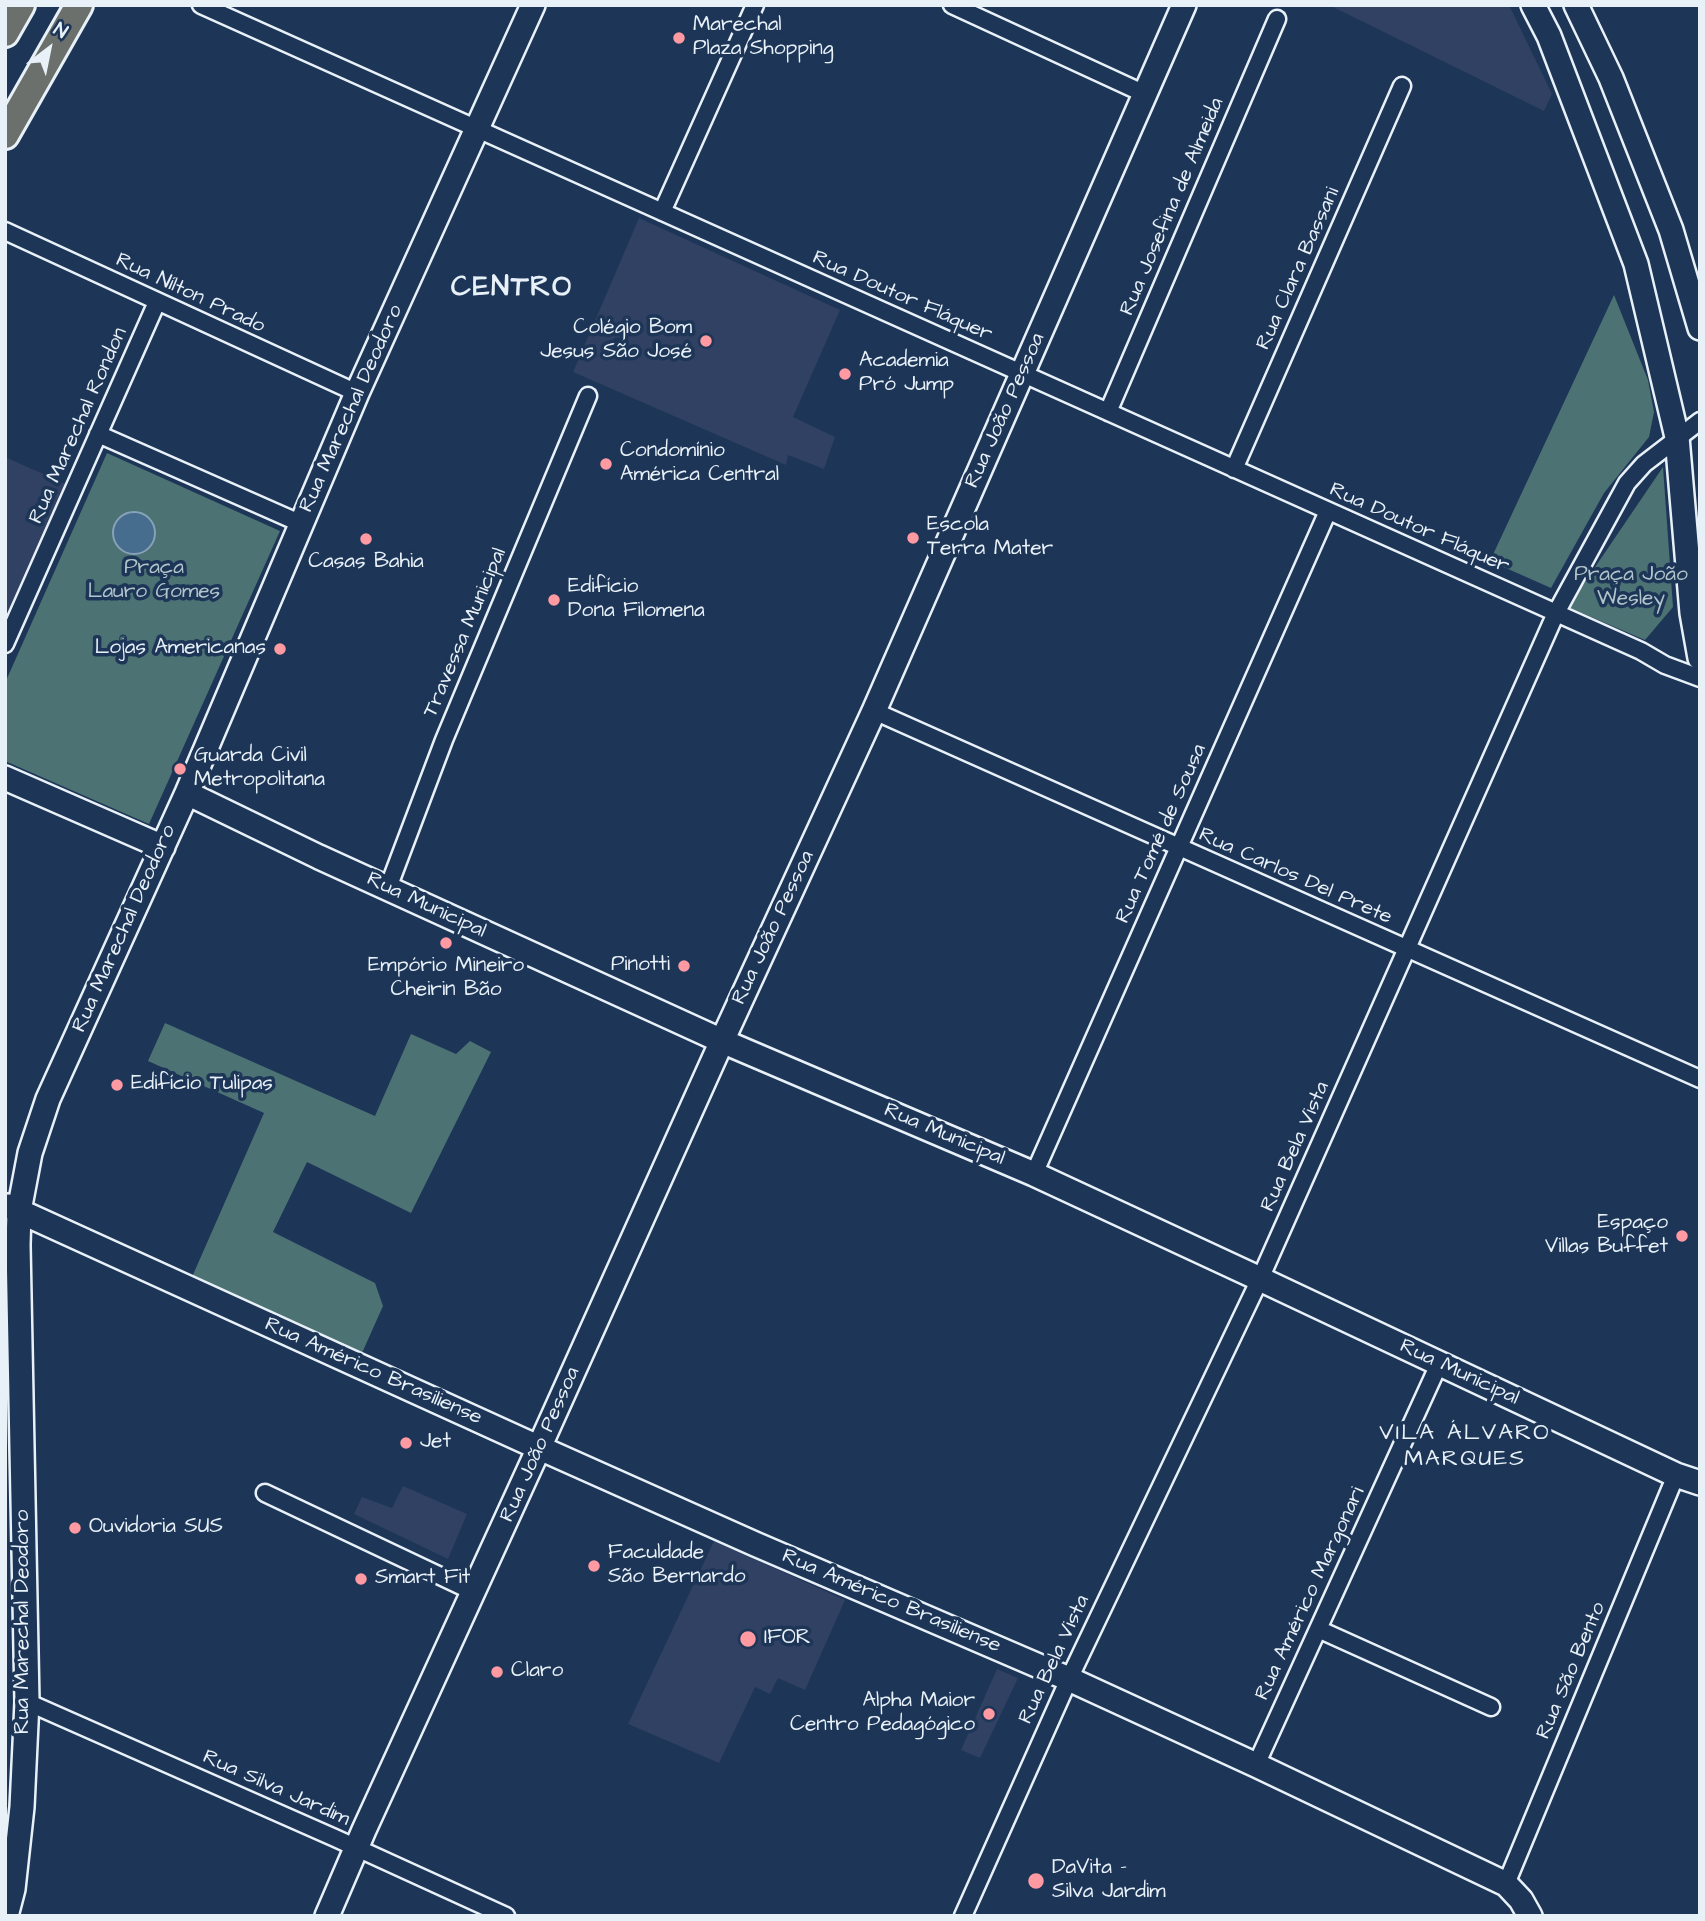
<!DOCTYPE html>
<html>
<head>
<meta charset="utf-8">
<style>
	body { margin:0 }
	#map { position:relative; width:1705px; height:1921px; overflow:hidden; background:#1d3557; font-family:"Architects Daughter",sans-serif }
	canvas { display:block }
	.frame { position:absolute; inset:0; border:7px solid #e8f1f8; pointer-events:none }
	.north { position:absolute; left:14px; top:14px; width:70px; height:70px; -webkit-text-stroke:5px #1d3557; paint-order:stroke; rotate:32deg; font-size:19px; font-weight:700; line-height:28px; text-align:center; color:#e8f1f8 }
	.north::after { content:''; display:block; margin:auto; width:24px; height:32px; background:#e8f1f8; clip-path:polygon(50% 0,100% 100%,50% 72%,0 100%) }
</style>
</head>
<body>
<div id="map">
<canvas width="1705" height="1921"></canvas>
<div class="frame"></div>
<div class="north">N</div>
</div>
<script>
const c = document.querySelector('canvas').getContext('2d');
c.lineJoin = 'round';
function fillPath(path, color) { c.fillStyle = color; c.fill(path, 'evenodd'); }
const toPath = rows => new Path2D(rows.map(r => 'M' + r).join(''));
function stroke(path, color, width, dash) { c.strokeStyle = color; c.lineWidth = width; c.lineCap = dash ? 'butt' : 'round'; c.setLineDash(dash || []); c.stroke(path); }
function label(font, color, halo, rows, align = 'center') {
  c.font = font + ' "Architects Daughter",sans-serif'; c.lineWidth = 7; c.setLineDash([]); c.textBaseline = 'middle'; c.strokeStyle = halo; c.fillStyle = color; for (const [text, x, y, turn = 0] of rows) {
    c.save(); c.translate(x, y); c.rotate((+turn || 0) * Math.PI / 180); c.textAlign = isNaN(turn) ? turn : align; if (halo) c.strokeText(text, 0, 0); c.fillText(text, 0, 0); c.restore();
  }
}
fillPath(toPath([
	[1329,5,1509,5,1552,94,1544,111],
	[639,218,840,310,793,417,835,437,824,469,788,455,786,465,573,372],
	[5,457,68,485,5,624],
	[403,1486,467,1514,448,1559,354,1514,362,1497,392,1508],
	[714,1541,845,1600,805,1690,778,1678,770,1694,755,1687,719,1763,628,1724],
	[997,1669,1018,1678,980,1758,961,1750]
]), '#314163');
fillPath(toPath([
	[1614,295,1648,380,1654,412,1649,437,1604,493,1551,588,1490,561],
	[107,453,280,531,149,824,5,761,5,683],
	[1663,467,1673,607,1645,640,1568,607],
	[165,1023,375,1116,411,1034,456,1054,470,1041,491,1052,411,1213,307,1162,273,1232,375,1283,383,1306,362,1353,192,1277,264,1113,148,1061]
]), '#4c7274');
const water = toPath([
	'113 533a21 21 0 1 1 42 0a21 21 0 1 1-42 0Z'
]);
fillPath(water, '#466d8e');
stroke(water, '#87a2b8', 2);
const street = toPath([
	[201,5,1641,651,1665,665,1700,678],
	[952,5,1145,94],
	[662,212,755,5],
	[5,231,357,393],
	[1108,412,1277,19],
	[98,434,302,524],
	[1234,469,1402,86],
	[5,644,157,302],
	[874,711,1700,1079],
	[388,888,444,740,588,396],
	[1034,1174,1328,511],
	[265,1493,474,1592],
	[1318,1629,1491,1707],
	[27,1702,335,1838,506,1916],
	[1256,1765,1439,1364],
	[1506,1884,1676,1475],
	[963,1916,1069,1679,1260,1279,1556,613,1627,483,1644,464,1700,421]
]);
const secondary = toPath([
	[1533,5,1549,36,1636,264,1677,437,1692,613,1700,658],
	[1576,5,1611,78,1671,230,1700,328],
	[5,778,163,847],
	[187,793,319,857,722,1041,1034,1174,1260,1279,1676,1475,1700,1483],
	[8,1206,522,1440,755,1544,1069,1679,1256,1765,1506,1884,1521,1900,1530,1916],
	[6,1916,13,1889,22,1807,27,1702,18,1245,19,1211,30,1153,48,1099,187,793,357,393,533,5],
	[327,1916,364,1830,533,1461,722,1041,874,711,1184,5]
]);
const primary = toPath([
	[5,33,21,5],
	[5,135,79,5]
]);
stroke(street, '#e8f1f8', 21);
stroke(secondary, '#e8f1f8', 28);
stroke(primary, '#e8f1f8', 32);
stroke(street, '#1d3557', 16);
stroke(secondary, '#1d3557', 23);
stroke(primary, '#6b706d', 26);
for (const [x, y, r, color] of [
	[679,38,7,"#ff9aa2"],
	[706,341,7,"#ff9aa2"],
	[845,374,7,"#ff9aa2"],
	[606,464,7,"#ff9aa2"],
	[913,538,7,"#ff9aa2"],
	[366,539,7,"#ff9aa2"],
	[554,600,7,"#ff9aa2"],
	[280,649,7,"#ff9aa2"],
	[180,769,7,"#ff9aa2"],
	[446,943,7,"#ff9aa2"],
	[684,966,7,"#ff9aa2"],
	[117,1085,7,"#ff9aa2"],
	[1682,1236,7,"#ff9aa2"],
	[406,1443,7,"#ff9aa2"],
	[75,1528,7,"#ff9aa2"],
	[594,1566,7,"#ff9aa2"],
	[361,1579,7,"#ff9aa2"],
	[748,1639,9,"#ff9aa2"],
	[497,1672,7,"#ff9aa2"],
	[989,1714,7,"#ff9aa2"],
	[1036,1881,9,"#ff9aa2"]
]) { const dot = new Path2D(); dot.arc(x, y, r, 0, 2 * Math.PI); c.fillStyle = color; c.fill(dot); stroke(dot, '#1d3557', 2.5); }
label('21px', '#e8f1f8', '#1d3557', [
	["Marechal",693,26],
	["Plaza Shopping",693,50],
	["Colégio Bom",692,329,"right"],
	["Jesus São José",692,353,"right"],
	["Academia",859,362],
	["Pró Jump",859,386],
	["Condomínio",620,452],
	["América Central",620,476],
	["Escola",927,526],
	["Terra Mater",927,550],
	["Casas Bahia",366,563,"center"],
	["Edifício",568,588],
	["Dona Filomena",568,612],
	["Lojas Americanas",266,649,"right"],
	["Guarda Civil",194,757],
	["Metropolitana",194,781],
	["Pinotti",670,966,"right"],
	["Empório Mineiro",446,967,"center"],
	["Cheirin Bão",446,991,"center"],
	["Edifício Tulipas",131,1085],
	["Espaço",1668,1224,"right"],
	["Villas Buffet",1668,1248,"right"],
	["Jet",420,1443],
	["Ouvidoria SUS",89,1528],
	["Faculdade",608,1554],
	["São Bernardo",608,1578],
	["Smart Fit",375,1579],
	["IFOR",764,1639],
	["Claro",511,1672],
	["Alpha Maior",975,1702,"right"],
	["Centro Pedagógico",975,1726,"right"],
	["DaVita -",1052,1869],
	["Silva Jardim",1052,1893]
], 'left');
label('21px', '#e8f1f8', '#1d3557', [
	["Rua Josefina de Almeida",1173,207,-67],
	["Rua Clara Bassani",1299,269,-66],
	["Rua Nílton Prado",190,294,25],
	["Rua Doutor Fláquer",902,297,24],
	["Rua Marechal Deodoro",352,409,-66],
	["Rua João Pessoa",1006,411,-66],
	["Rua Marechal Rondon",79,426,-66],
	["Rua Doutor Fláquer",1419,529,24],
	["Travessa Municipal",466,633,-67],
	["Rua Tomé de Sousa",1162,834,-66],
	["Rua Carlos Del Prete",1295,877,24],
	["Rua Municipal",426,906,25],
	["Rua João Pessoa",774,928,-65],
	["Rua Marechal Deodoro",125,929,-66],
	["Rua Municipal",944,1135,23],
	["Rua Bela Vista",1296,1147,-66],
	["Rua Américo Brasiliense",373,1372,24],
	["Rua Municipal",1459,1373,25],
	["Rua João Pessoa",541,1445,-66],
	["Rua Américo Margonari",1311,1594,-65],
	["Rua Américo Brasiliense",891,1602,23],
	["Rua Marechal Deodoro",24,1622,-90],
	["Rua Bela Vista",1055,1660,-65],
	["Rua São Bento",1572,1671,-67],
	["Rua Silva Jardim",276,1789,24]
]);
label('21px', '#b1c5ca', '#1d3557', [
	["Praça",154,569],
	["Lauro Gomes",154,593],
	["Praça João",1631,576],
	["Wesley",1631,600]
]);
c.letterSpacing = '2px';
label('23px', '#e8f1f8', '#1d3557', [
	["VILA ÁLVARO",1465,1434],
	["MARQUES",1465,1460]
]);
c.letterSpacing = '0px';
c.letterSpacing = '2px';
label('bold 28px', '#e8f1f8', '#1d3557', [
	["CENTRO",512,289]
]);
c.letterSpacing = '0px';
</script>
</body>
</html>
